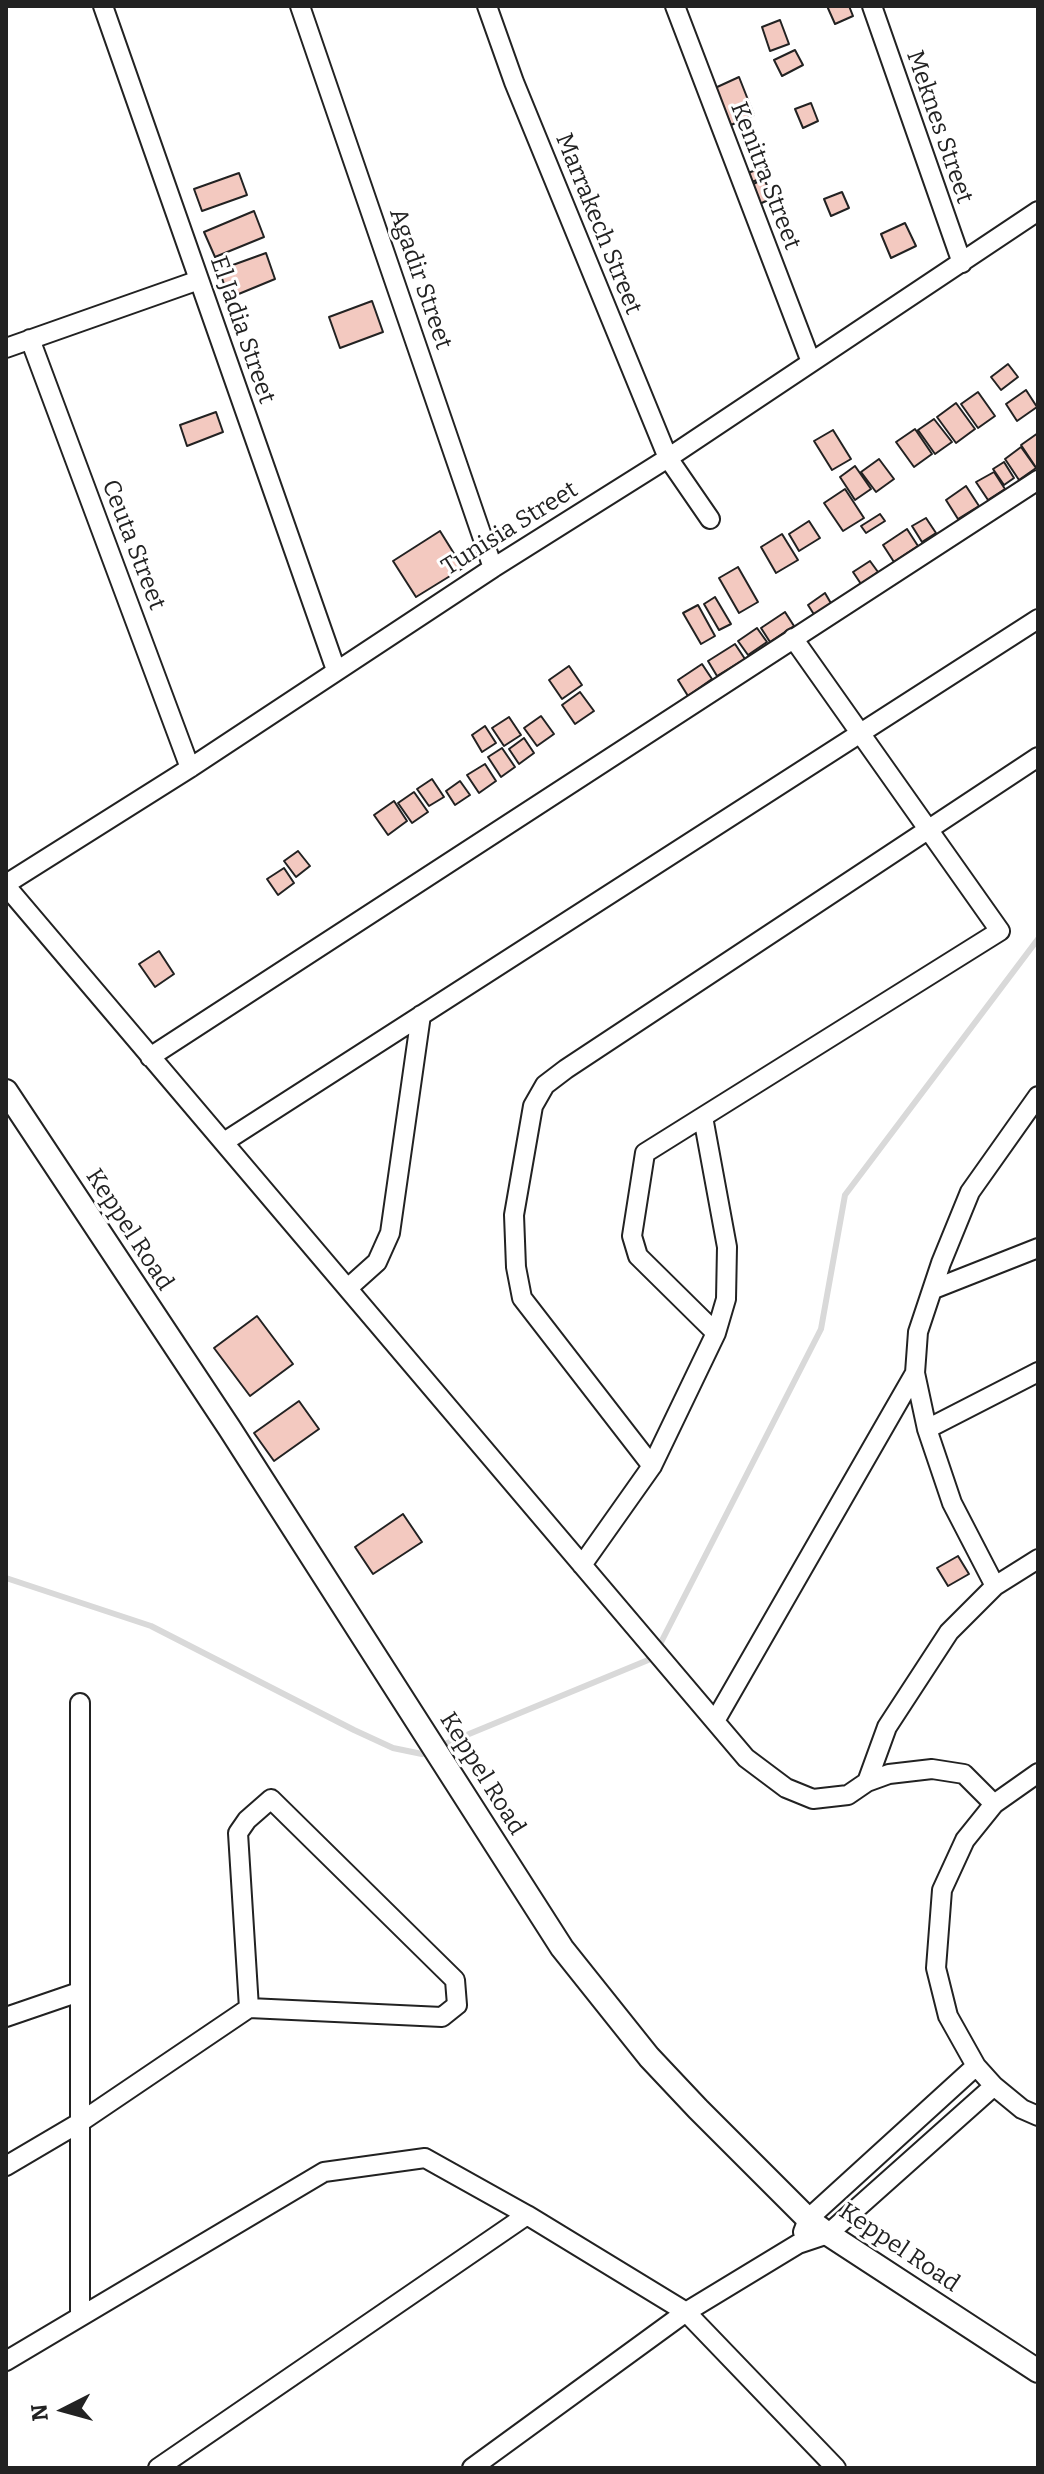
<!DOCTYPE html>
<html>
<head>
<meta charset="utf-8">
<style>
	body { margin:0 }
	#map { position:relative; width:1044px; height:2474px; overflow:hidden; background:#fff; font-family:Bitter,serif }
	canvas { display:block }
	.frame { position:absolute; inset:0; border:8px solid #222; pointer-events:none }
	.north { position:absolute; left:24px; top:2370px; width:80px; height:80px; -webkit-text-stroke:6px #fff; paint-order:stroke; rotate:264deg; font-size:22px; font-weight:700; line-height:32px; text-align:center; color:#222 }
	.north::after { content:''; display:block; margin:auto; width:28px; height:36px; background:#222; clip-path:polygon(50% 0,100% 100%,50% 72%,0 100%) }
</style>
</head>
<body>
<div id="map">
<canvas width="1044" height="2474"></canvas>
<div class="frame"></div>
<div class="north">N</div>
</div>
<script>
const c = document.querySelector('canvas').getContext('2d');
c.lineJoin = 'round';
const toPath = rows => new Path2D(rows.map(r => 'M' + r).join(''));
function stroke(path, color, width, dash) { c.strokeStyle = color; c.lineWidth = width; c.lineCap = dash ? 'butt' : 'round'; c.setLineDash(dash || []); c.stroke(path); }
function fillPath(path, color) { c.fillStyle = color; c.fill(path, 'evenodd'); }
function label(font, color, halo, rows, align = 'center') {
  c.font = font + ' Bitter,serif'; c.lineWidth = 6; c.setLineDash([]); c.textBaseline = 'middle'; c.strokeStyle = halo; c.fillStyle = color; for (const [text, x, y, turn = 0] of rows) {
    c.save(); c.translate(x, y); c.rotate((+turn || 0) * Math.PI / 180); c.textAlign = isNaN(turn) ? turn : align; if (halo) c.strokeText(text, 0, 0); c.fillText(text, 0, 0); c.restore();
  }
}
stroke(toPath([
	[6,1578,151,1626,354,1730,393,1748,422,1754,430,1750],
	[440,1746,653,1658,821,1329,845,1195,1038,939]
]), '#d9d9d9', 6);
const building = toPath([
	[827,6,849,6,853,16,835,24,827,6],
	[780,20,789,44,770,51,762,27,780,20],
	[795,50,803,65,782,76,774,60,795,50],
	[739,77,754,115,731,125,715,88,739,77],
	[811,103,818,121,803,128,795,109,811,103],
	[764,167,767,177,751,182,748,173,764,167],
	[239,173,247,195,202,211,194,189,239,173],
	[764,179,773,198,757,205,749,186,764,179],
	[842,192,849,208,831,216,824,199,842,192],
	[254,211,264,237,215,257,204,232,254,211],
	[905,223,916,246,891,258,881,234,905,223],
	[266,253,275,279,229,298,219,270,266,253],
	[372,301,383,332,340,348,329,317,372,301],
	[1008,364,1018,377,1001,390,991,377,1008,364],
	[1026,390,1037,407,1017,421,1006,404,1026,390],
	[978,392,995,416,978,428,961,404,978,392],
	[956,403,975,429,956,443,937,417,956,403],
	[216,412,223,432,187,446,180,425,216,412],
	[934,419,952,442,935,454,918,430,934,419],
	[915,429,932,454,914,467,896,442,915,429],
	[833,430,851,459,832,470,814,441,833,430],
	[1038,433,1038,469,1037,469,1021,445,1038,433],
	[1021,447,1036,468,1019,480,1005,459,1021,447],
	[879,459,894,479,876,492,861,472,879,459],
	[1004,462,1014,478,1004,485,993,469,1004,462],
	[855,466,871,489,855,500,840,477,855,466],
	[994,472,1005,489,988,500,976,482,994,472],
	[966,486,979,506,958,519,946,500,966,486],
	[845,489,864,518,843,531,824,503,845,489],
	[880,514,885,521,866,533,861,526,880,514],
	[926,518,936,533,922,542,912,526,926,518],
	[809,521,820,538,799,551,789,534,809,521],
	[907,529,918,546,894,562,883,545,907,529],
	[440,531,463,568,416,597,393,561,440,531],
	[782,534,798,560,776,573,761,547,782,534],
	[870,561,878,572,861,584,853,572,870,561],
	[738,567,758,602,739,613,719,578,738,567],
	[825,593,832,605,815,616,808,605,825,593],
	[715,597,731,624,719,630,704,604,715,597],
	[698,605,715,636,701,644,683,613,698,605],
	[785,612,794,626,770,642,761,628,785,612],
	[757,628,767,642,748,655,738,641,757,628],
	[735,644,745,659,717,676,708,661,735,644],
	[702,664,712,679,688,696,678,680,702,664],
	[569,666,582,685,562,699,549,680,569,666],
	[580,692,594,711,575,724,562,705,580,692],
	[541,716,554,734,537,746,524,728,541,716],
	[509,717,521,735,504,746,492,728,509,717],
	[485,726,496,743,482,752,472,735,485,726],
	[524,738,534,753,519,764,509,749,524,738],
	[502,748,515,767,501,777,488,757,502,748],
	[485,764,496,781,479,793,467,775,485,764],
	[432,779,444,797,429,806,417,789,432,779],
	[460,781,470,795,455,805,446,791,460,781],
	[414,792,428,812,412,823,398,803,414,792],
	[394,801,407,821,388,835,374,815,394,801],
	[298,851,310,866,296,877,284,861,298,851],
	[284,868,294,883,278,895,267,879,284,868],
	[159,951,174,974,155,987,139,964,159,951],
	[257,1316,293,1364,250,1396,214,1348,257,1316],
	[299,1401,319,1429,274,1461,254,1433,299,1401],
	[403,1514,422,1542,373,1574,355,1547,403,1514],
	[958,1556,969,1574,948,1586,937,1568,958,1556]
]);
fillPath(building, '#f3c9c0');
stroke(building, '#222', 2);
const minor = toPath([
	[103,6,336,670],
	[300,6,493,568],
	[487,6,514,82,668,458,710,519],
	[675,6,811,362],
	[872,6,962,263],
	[30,339,190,768],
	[6,348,199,280],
	[6,884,190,768,493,568,668,458,1038,211],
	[6,886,746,1758,786,1788,813,1799,848,1795,867,1782,889,1774,932,1769,964,1774,994,1804],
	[150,1057,1038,480],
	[224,1142,1038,619],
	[348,1288,377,1262,390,1233,421,1015],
	[934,1289,1038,1248],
	[716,1333,638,1256,632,1236,645,1153,1000,931,793,638],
	[927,1429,1038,1372],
	[652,1466,522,1298,516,1267,514,1215,533,1106,545,1085,566,1069,1038,757],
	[582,1565,652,1466,716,1333,726,1299,727,1247,703,1117],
	[995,1586,952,1503,927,1429,915,1373,918,1332,941,1263,970,1192,1038,1096],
	[715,1721,915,1373],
	[1038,1773,994,1804,965,1840,942,1890,936,1968,948,2016,976,2066,994,2086,1022,2109,1038,2116],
	[867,1782,887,1727,949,1632,995,1586,1038,1559],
	[6,2017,79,1992],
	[6,2166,79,2123,249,2008,442,2017,457,2005,455,1980,271,1799,247,1820,238,1833,249,2008],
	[803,2232,808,2219,976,2066],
	[80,2315,80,1703],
	[6,2361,324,2172,425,2158,527,2215,686,2312,836,2468],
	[158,2468,527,2215],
	[472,2468,686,2312,798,2244,828,2234,994,2086]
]);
const tertiary = toPath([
	[6,1091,230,1429,562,1948,649,2057,698,2109,808,2219,828,2234,1038,2371]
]);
stroke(minor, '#222', 22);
stroke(tertiary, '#222', 26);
stroke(minor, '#fff', 18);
stroke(tertiary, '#fff', 22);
label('24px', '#222', '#fff', [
	["Meknes Street",939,127,71],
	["Kenitra Street",765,176,69],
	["Marrakech Street",598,224,68],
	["Agadir Street",420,279,71],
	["El Jadia Street",242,330,71],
	["Tunisia Street",510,529,-32],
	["Ceuta Street",133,545,69],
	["Keppel Road",129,1230,57],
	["Keppel Road",482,1774,58],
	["Keppel Road",899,2248,34]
]);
</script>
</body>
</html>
